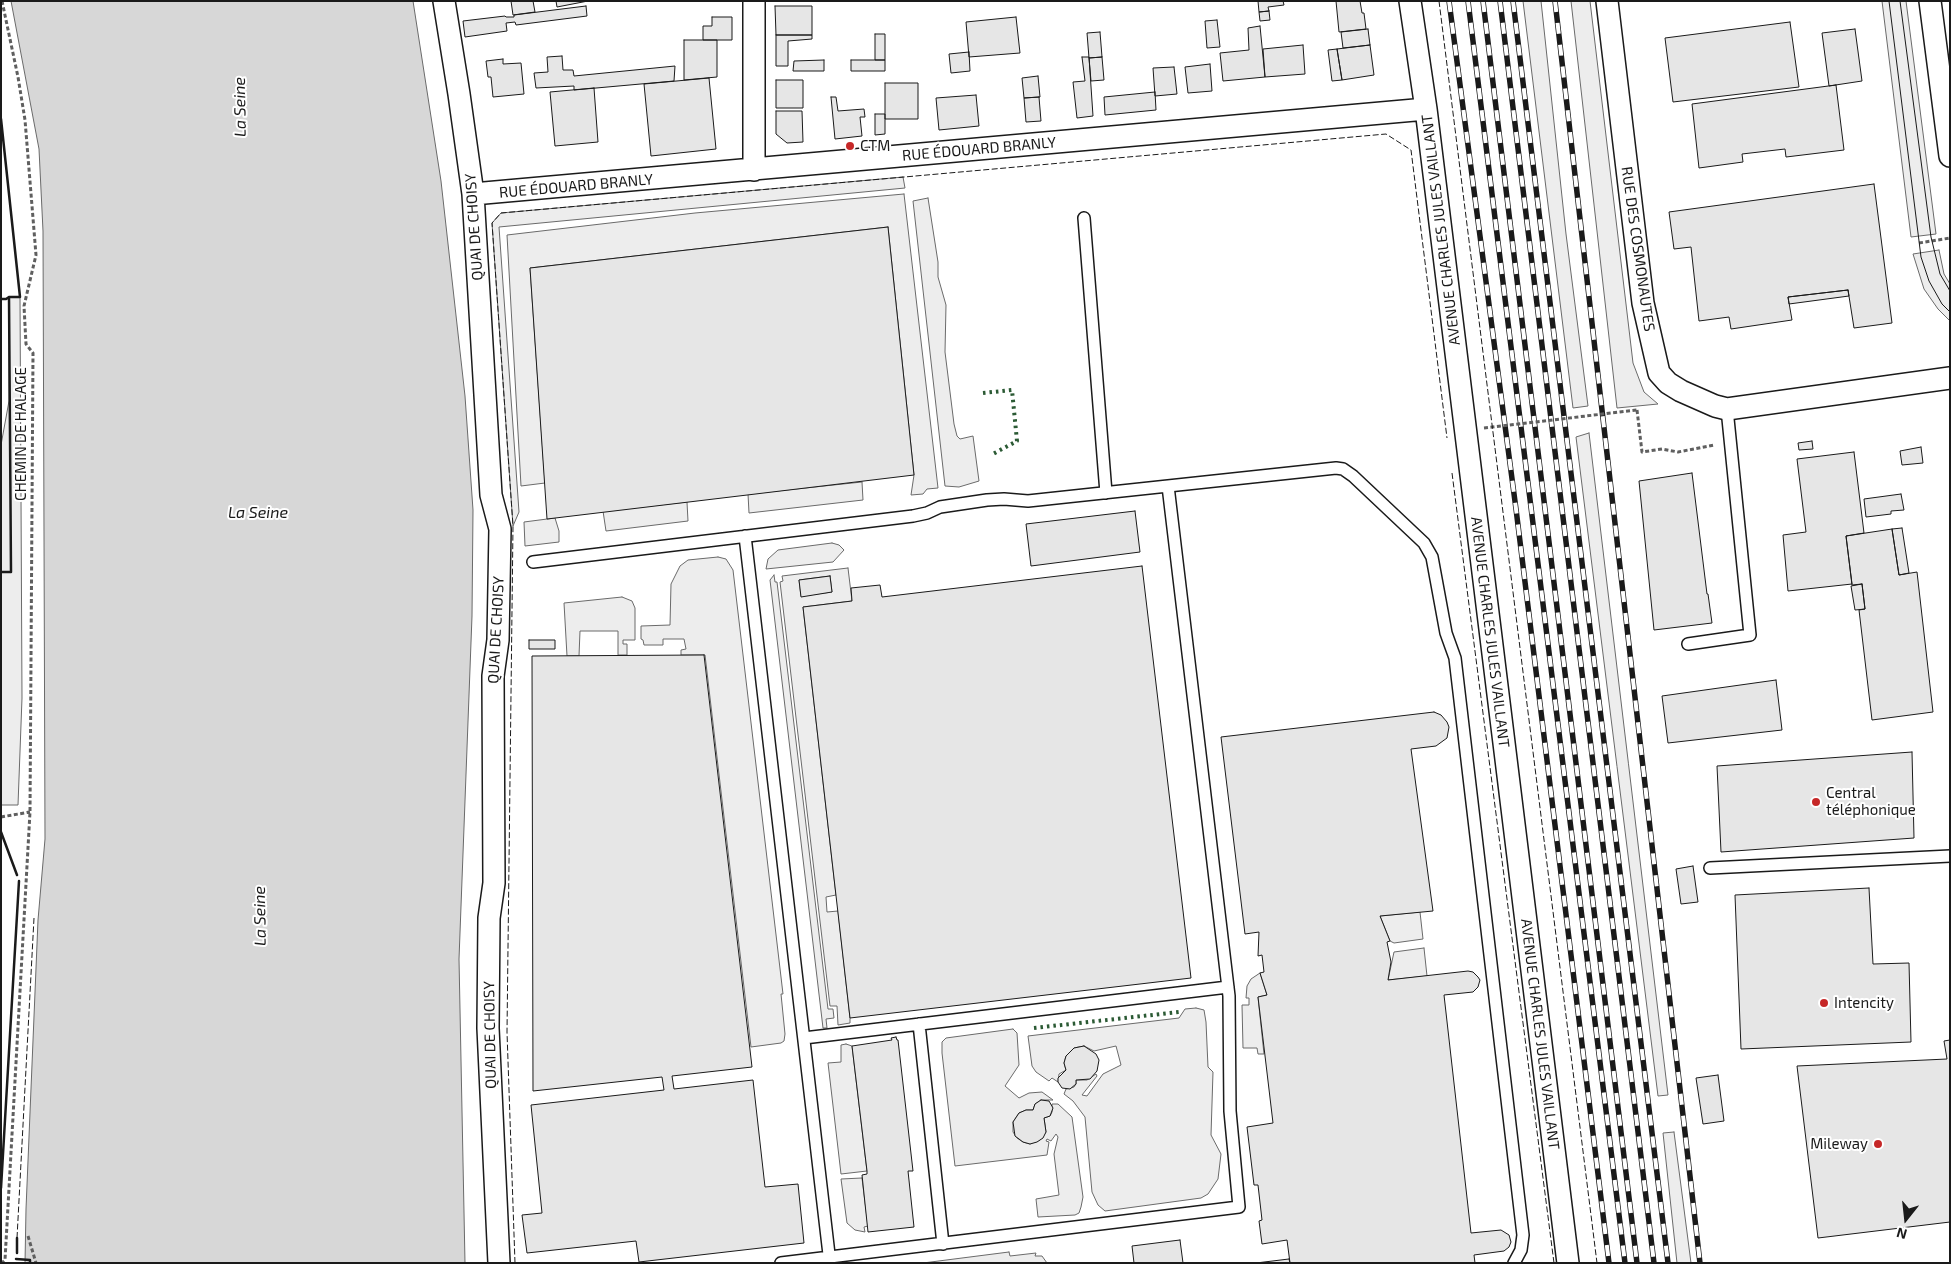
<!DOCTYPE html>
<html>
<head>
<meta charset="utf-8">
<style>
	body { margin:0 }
	#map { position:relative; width:1951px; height:1264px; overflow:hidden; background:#fff; font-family:"Exo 2",sans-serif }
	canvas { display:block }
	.frame { position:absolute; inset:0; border:2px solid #1a1a1a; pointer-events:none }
	.north { position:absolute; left:1881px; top:1194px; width:50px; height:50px; -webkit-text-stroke:4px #fff; paint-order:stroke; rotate:196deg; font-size:14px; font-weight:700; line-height:20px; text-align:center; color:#1a1a1a }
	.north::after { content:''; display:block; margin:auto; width:18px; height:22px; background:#1a1a1a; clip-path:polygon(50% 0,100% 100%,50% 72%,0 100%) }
</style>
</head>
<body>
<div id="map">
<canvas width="1951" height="1264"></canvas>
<div class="frame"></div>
<div class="north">N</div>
</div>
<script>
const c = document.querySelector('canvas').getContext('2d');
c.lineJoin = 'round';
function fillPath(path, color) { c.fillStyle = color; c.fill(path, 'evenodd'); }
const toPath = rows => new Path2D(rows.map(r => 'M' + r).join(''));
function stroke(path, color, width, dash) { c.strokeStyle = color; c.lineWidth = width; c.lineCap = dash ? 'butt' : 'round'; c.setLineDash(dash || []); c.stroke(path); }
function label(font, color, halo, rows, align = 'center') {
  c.font = font + ' "Exo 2",sans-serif'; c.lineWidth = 4; c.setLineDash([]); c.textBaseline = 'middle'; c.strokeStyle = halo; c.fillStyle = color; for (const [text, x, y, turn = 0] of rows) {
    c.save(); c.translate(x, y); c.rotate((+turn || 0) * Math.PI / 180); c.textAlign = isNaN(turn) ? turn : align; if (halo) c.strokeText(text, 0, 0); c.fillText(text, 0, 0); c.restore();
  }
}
const built = toPath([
	[1523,1,1541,1,1566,234,1588,406,1573,408,1523,1],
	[1571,1,1590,1,1633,363,1644,392,1658,404,1617,408,1571,1],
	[1882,1,1906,1,1936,234,1911,237,1882,1],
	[903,177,905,188,499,227,519,512,513,526,492,223,501,213,903,177],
	[904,194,938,488,927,489,923,494,911,495,914,475,888,227,530,268,545,483,521,486,507,235,695,213,904,194],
	[928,198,938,262,938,277,946,305,945,352,954,424,957,436,960,439,973,436,979,481,959,487,945,486,913,201,928,198],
	[1939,250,1944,274,1950,284,1950,321,1938,309,1924,289,1913,254,1939,250],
	[9,297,20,297,22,698,18,805,1,805,1,445,9,401,9,297],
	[1589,433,1668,1095,1658,1096,1576,437,1589,433],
	[862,482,863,500,749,513,748,494,862,482],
	[687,502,688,521,606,531,603,511,687,502],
	[555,518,559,531,559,542,525,546,524,522,555,518],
	[832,543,839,545,844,550,833,562,766,569,768,559,778,550,832,543],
	[718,557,726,559,733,570,783,994,781,994,785,1034,784,1041,781,1043,751,1047,705,655,681,655,681,650,686,649,684,639,663,639,663,645,644,645,643,640,641,639,641,626,670,625,671,584,680,566,688,560,718,557],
	[848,568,852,601,803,607,836,895,826,897,827,912,838,911,850,1018,850,1023,838,1025,837,1006,830,1006,780,582,783,581,782,576,848,568],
	[830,576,832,592,801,596,799,580,830,576],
	[774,575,775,582,777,582,828,1009,833,1009,834,1018,826,1019,827,1028,823,1028,770,580,774,575],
	[622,597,632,601,635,608,635,640,623,640,623,644,627,644,627,655,618,655,618,631,580,631,579,656,567,656,564,603,622,597],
	[1420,912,1423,939,1394,943,1390,941,1380,916,1420,912],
	[1424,948,1427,976,1388,980,1394,952,1424,948],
	[1260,973,1267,995,1258,997,1264,1054,1258,1054,1257,1048,1243,1048,1242,1005,1249,1005,1249,998,1246,998,1247,986,1251,979,1260,973],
	[1196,1008,1204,1010,1206,1022,1208,1067,1213,1072,1211,1135,1221,1154,1218,1179,1208,1194,1201,1198,1105,1211,1098,1205,1092,1192,1085,1117,1073,1101,1064,1094,1066,1089,1074,1087,1076,1084,1076,1080,1087,1080,1096,1074,1097,1076,1082,1095,1087,1096,1103,1074,1121,1065,1116,1046,1094,1051,1084,1046,1074,1048,1066,1056,1064,1063,1066,1070,1059,1074,1058,1082,1052,1078,1049,1081,1036,1072,1032,1066,1028,1036,1179,1018,1185,1009,1196,1008],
	[1013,1029,1017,1033,1019,1065,1005,1086,1019,1098,1029,1093,1042,1092,1053,1100,1041,1100,1035,1104,1033,1110,1026,1110,1019,1113,1013,1122,1013,1132,1017,1138,1023,1142,1030,1144,1040,1140,1046,1132,1044,1118,1050,1116,1052,1112,1052,1104,1058,1104,1072,1117,1083,1197,1081,1207,1079,1213,1075,1215,1038,1217,1036,1199,1059,1195,1054,1154,1058,1137,1056,1134,1051,1141,1047,1139,1046,1141,1049,1142,1047,1155,955,1166,942,1053,942,1042,946,1038,1013,1029],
	[846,1044,852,1046,867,1171,841,1174,828,1063,841,1062,841,1045,846,1044],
	[1674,1132,1691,1263,1677,1263,1663,1133,1674,1132],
	[862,1178,868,1226,864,1227,865,1232,855,1230,847,1223,841,1179,862,1178],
	[1009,1252,1010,1256,1036,1253,1035,1256,1042,1256,1047,1263,923,1263,1009,1252]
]);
fillPath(built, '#ededed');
stroke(built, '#6a6a6a', 1);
const water = toPath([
	[11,1,413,1,441,181,465,396,473,510,472,616,459,959,465,1263,25,1263,26,1209,38,920,45,839,43,231,39,149,11,1]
]);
fillPath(water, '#d7d7d7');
stroke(water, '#6a6a6a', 1);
const building = toPath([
	[511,1,533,1,535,12,513,15,511,1],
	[556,1,588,1,557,7,556,1],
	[1258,1,1283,1,1284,5,1268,7,1269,11,1259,12,1258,1],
	[1336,1,1360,1,1362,13,1364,13,1366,29,1339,32,1336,1],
	[586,6,587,16,516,25,515,22,506,23,507,31,465,37,463,21,505,16,506,17,514,17,514,15,586,6],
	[775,6,812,6,812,35,776,35,775,6],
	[1269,11,1270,20,1260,21,1259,12,1269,11],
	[712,17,732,17,732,40,703,40,703,26,712,26,712,17],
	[1016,17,1020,53,969,57,966,22,1016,17],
	[1217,20,1220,47,1207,48,1205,21,1217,20],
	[1790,22,1799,87,1673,102,1665,38,1790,22],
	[1260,26,1265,77,1223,81,1220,53,1249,50,1248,28,1260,26],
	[1368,29,1370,45,1343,48,1341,32,1368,29],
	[1855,29,1862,81,1829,86,1822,33,1855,29],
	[1100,32,1102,57,1089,58,1087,33,1100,32],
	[875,34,885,34,885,60,875,60,875,34],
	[776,35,812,35,812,39,788,41,788,66,776,66,776,35],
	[684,40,717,40,717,77,684,80,684,40],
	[1303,45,1305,74,1265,77,1263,49,1303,45],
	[1370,45,1374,75,1342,80,1337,49,1370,45],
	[1337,49,1342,80,1332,81,1328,50,1337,49],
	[969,52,970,71,951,73,949,54,969,52],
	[562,56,563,70,573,70,574,76,675,66,674,81,574,90,574,86,536,88,534,73,548,72,547,57,562,56],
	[1082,57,1089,57,1093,116,1077,118,1073,82,1085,81,1082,57],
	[1102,57,1104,80,1091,81,1089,58,1102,57],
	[503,59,503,64,521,63,524,94,493,97,491,77,488,77,486,61,503,59],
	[824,60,824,71,793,71,794,61,824,60],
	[851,60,885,60,885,71,851,71,851,60],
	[1210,64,1212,91,1188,93,1185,67,1210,64],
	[1174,67,1177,94,1155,96,1153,68,1174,67],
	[1038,76,1040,97,1024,98,1022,78,1038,76],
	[709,78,716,149,651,156,644,84,709,78],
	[776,80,803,80,803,108,776,108,776,80],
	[885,83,918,83,918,119,885,119,885,83],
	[1836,85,1844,150,1786,157,1785,149,1742,154,1743,162,1699,168,1692,104,1836,85],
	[594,88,598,142,555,146,550,92,594,88],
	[1155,92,1156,110,1105,115,1104,97,1155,92],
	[976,95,979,126,939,130,936,98,976,95],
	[831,97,836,97,838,111,864,109,865,117,860,117,862,136,835,139,831,97],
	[1039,97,1041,121,1026,122,1024,98,1039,97],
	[776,111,802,111,803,142,787,143,776,134,776,111],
	[875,114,885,114,885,134,875,135,875,114],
	[1874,184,1892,323,1854,328,1848,290,1788,297,1792,320,1731,329,1729,317,1699,321,1691,247,1674,249,1669,212,1874,184],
	[888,227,914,475,547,519,530,268,888,227],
	[1848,290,1849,296,1789,304,1788,297,1848,290],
	[1812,441,1813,449,1799,450,1798,443,1812,441],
	[1921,447,1923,463,1902,465,1900,451,1921,447],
	[1854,452,1864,533,1846,536,1852,584,1788,591,1783,535,1806,532,1797,459,1854,452],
	[1692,473,1707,594,1708,594,1712,623,1654,630,1639,481,1692,473],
	[1901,494,1904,510,1891,511,1891,514,1866,517,1864,499,1901,494],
	[1135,511,1140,552,1031,566,1026,524,1135,511],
	[1902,528,1909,573,1899,575,1892,529,1902,528],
	[1892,529,1899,575,1917,572,1933,712,1872,720,1859,610,1865,609,1862,584,1852,585,1846,536,1892,529],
	[1142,566,1191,978,850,1018,803,607,852,601,851,588,880,585,882,597,1142,566],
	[830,576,832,592,801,597,799,580,830,576],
	[1862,584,1865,609,1855,610,1851,586,1862,584],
	[529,640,555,640,555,649,529,649,529,640],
	[704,655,752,1067,672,1076,674,1089,753,1080,765,1187,798,1184,804,1243,639,1262,636,1241,527,1253,522,1215,542,1213,531,1105,664,1090,662,1077,533,1091,532,656,704,655],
	[1776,680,1782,730,1668,743,1662,696,1776,680],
	[1434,712,1441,715,1447,722,1449,727,1447,738,1436,746,1411,749,1433,911,1380,916,1390,941,1387,942,1391,962,1388,980,1468,971,1473,972,1478,977,1480,980,1478,987,1473,992,1444,995,1471,1233,1501,1230,1509,1235,1511,1242,1509,1247,1504,1251,1474,1255,1475,1263,1290,1263,1287,1240,1262,1244,1259,1221,1262,1220,1258,1185,1254,1185,1247,1127,1273,1123,1258,997,1267,995,1260,973,1264,972,1262,955,1258,956,1259,932,1245,934,1221,737,1434,712],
	[1912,752,1914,838,1721,852,1717,766,1912,752],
	[1693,866,1698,902,1681,904,1676,869,1693,866],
	[1869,888,1873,964,1909,963,1911,1042,1741,1049,1735,895,1869,888],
	[896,1037,897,1040,898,1040,913,1171,908,1171,914,1227,868,1232,862,1175,867,1174,867,1171,852,1046,892,1040,891,1038,896,1037],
	[1950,1040,1950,1222,1818,1238,1797,1066,1947,1059,1944,1041,1950,1040],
	[1084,1046,1096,1054,1099,1060,1097,1071,1090,1079,1076,1080,1076,1084,1070,1089,1062,1088,1058,1082,1058,1078,1066,1070,1064,1063,1066,1056,1074,1048,1084,1046],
	[1718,1075,1724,1121,1703,1124,1696,1078,1718,1075],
	[1041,1100,1049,1101,1053,1108,1050,1116,1044,1118,1046,1132,1043,1138,1037,1142,1030,1144,1023,1142,1015,1136,1013,1122,1019,1113,1026,1110,1033,1110,1035,1104,1041,1100],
	[1180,1240,1183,1263,1134,1263,1132,1246,1180,1240],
	[1289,1259,1290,1263,1256,1263,1289,1259]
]);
fillPath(building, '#e6e6e6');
stroke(building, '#1a1a1a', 1);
const lane = toPath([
	[1084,218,1106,493],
	[1168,486,1336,468,1343,469,1353,476,1424,543,1432,557,1446,633,1455,658,1523,1235,1521,1250,1514,1263],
	[745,536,830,1263],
	[533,562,913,516,927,513,940,507,987,500,1004,499,1028,501,1168,486,1229,996,1230,1111,1239,1207,781,1263],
	[1688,644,1750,635,1727,409],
	[1710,868,1950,856],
	[919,1024,943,1244],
	[804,1038,1228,987]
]);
const street = toPath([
	[444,1,459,94,473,194,491,495,500,529,498,640,493,676,494,883,489,918,488,1028,499,1263],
	[754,1,754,170],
	[1410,1,1426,109,1568,1263],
	[1607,1,1643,303,1659,373,1668,383,1681,391,1715,406,1727,409,1950,378],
	[1930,1,1950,156],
	[473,194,1426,109]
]);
stroke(lane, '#1a1a1a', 14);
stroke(street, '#1a1a1a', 24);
stroke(toPath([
	[2,1,18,77,25,120,36,255,24,306,26,344,33,353,30,812,5,1260,2,1263],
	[1919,243,1950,238],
	[1637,410,1642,452,1662,449,1678,452,1714,445],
	[1,817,30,812],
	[28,1236,36,1263]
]), '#5f5f5f', 3, [4, 2.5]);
stroke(lane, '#fff', 11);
stroke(street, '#fff', 21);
stroke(toPath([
	[1889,1,1921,257,1929,281,1942,304,1950,312],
	[1900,1,1931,237,1940,274,1950,291]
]), '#1a1a1a', 1);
const rail = toPath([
	[1449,1,1516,509,1609,1263],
	[1468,1,1625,1263],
	[1483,1,1637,1263],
	[1500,1,1654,1263],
	[1513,1,1668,1263],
	[1555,1,1700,1263]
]);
stroke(rail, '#1a1a1a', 5.5);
stroke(rail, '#fff', 4, [11]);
stroke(toPath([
	[1484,428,1637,410]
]), '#5f5f5f', 3, [4, 2.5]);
stroke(toPath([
	[983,393,1012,390,1017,441,991,455],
	[1034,1028,1179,1012]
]), '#2b5a34', 4, [2.5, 4]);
stroke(toPath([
	[1439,1,1597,1263],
	[1452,473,1554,1263],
	[17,1238,34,918],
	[515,1263,507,1032,513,526,492,223,501,213,1386,134,1411,150,1447,438]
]), '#1a1a1a', 1, [6, 2.5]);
stroke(toPath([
	[1,119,20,297,9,297,11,572,1,572],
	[1,299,6,299,9,297],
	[1,832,17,875],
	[1,1188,19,881],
	[17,1253,17,1238],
	[16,1259,30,1260,30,1263]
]), '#1a1a1a', 2.5);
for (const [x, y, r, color] of [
	[850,146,5,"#c62828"],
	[1816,802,5,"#c62828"],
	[1824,1003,5,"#c62828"],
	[1878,1144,5,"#c62828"]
]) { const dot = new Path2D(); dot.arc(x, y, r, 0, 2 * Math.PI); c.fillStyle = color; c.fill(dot); stroke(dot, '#fff', 2); }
label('15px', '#1a1a1a', '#fff', [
	["CTM",860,146],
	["Central",1826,793],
	["téléphonique",1826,810],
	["Intencity",1834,1003],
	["Mileway",1868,1144,"right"]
], 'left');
label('15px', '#1a1a1a', '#fff', [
	["RUE ÉDOUARD BRANLY",979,149,-5],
	["RUE ÉDOUARD BRANLY",576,186,-5],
	["QUAI DE CHOISY",474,227,-94],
	["AVENUE CHARLES JULES VAILLANT",1441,230,-97],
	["RUE DES COSMONAUTES",1638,249,82],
	["CHEMIN DE HALAGE",21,434,-90],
	["QUAI DE CHOISY",496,630,-87],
	["AVENUE CHARLES JULES VAILLANT",1490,632,83],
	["AVENUE CHARLES JULES VAILLANT",1540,1034,83],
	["QUAI DE CHOISY",490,1035,-91]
]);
label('italic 16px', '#1a1a1a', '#fff', [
	["La Seine",240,107,-91],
	["La Seine",258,513],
	["La Seine",260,916,-91]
]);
</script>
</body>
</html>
